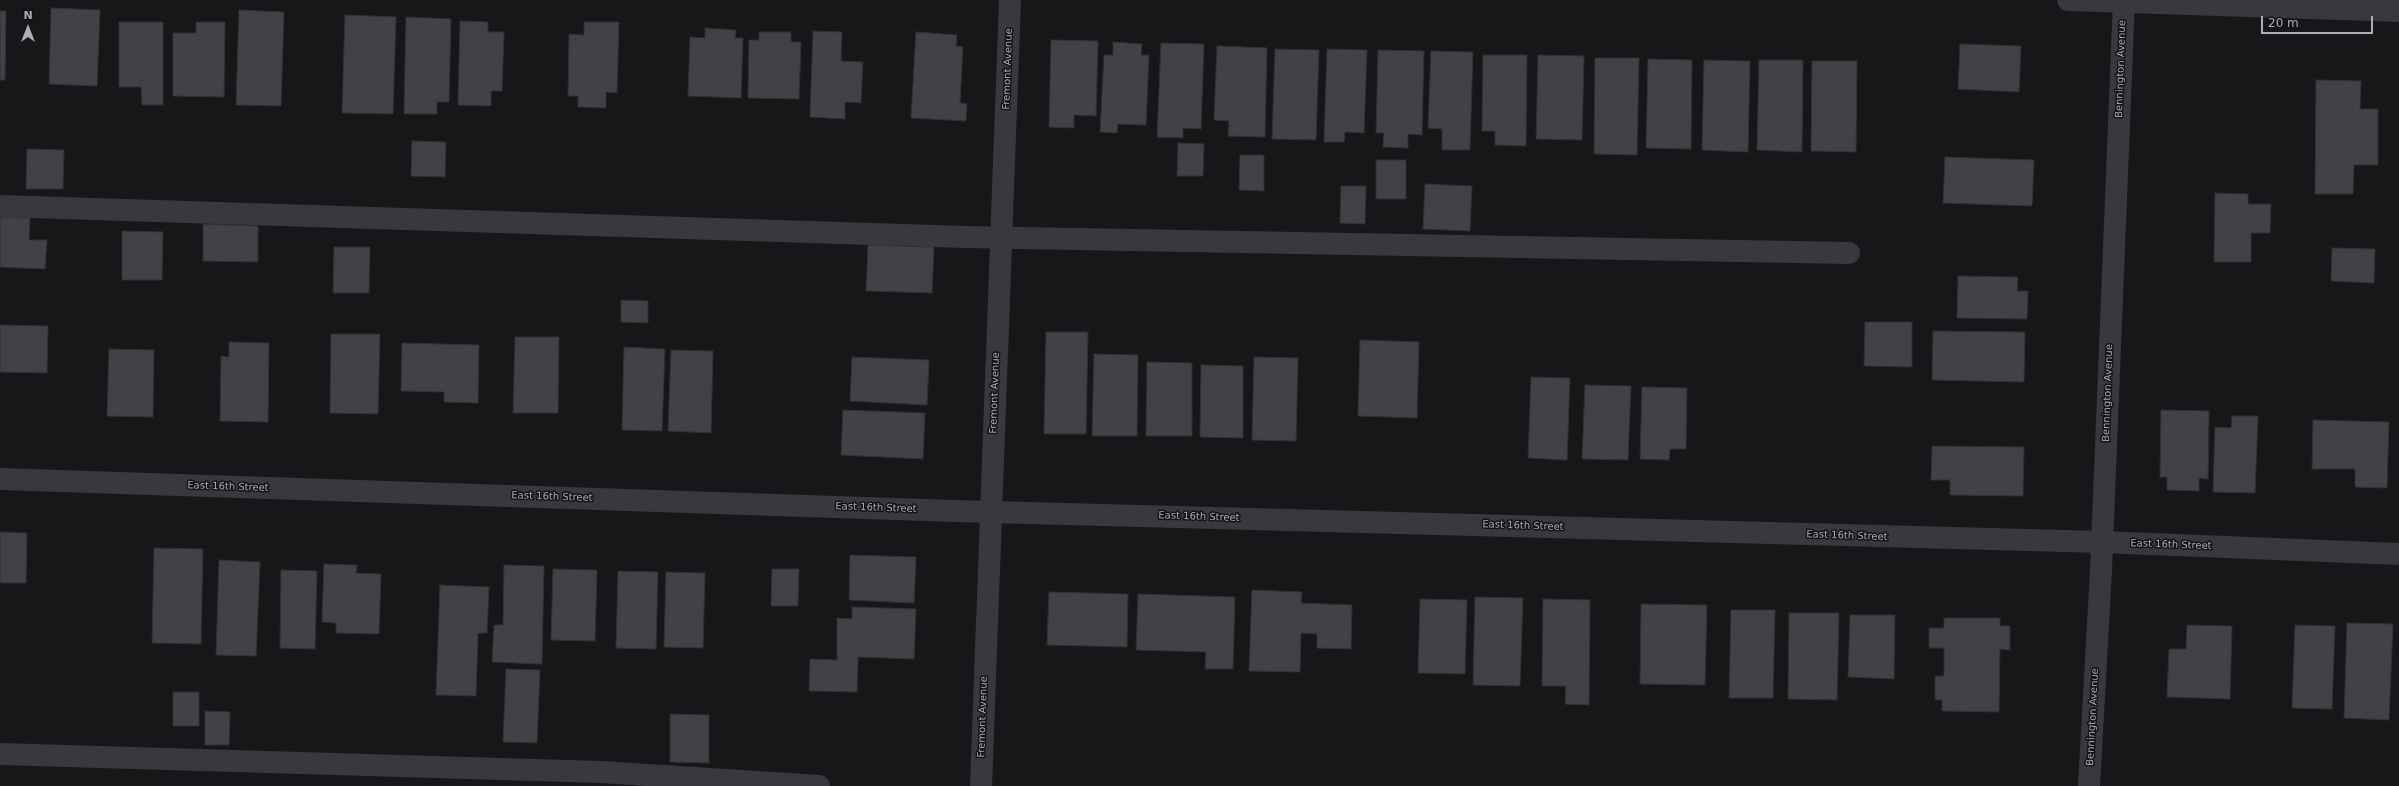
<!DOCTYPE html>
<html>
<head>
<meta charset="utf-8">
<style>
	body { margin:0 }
	#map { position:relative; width:2399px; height:786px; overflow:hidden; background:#171719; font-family:"DejaVu Sans",sans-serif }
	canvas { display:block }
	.north { position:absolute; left:8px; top:8px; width:40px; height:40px; -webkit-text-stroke:3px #121214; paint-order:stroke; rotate:0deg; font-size:11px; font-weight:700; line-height:16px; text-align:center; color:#a8adba }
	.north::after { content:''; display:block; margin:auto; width:14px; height:18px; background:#a8adba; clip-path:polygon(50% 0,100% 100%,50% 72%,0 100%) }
	.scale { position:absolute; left:2261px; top:16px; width:112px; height:18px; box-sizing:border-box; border:2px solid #a8adba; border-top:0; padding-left:5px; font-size:12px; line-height:14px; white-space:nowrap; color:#a8adba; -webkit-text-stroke:3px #121214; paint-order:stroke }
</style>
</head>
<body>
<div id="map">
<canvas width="2399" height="786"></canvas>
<div class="north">N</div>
<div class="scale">20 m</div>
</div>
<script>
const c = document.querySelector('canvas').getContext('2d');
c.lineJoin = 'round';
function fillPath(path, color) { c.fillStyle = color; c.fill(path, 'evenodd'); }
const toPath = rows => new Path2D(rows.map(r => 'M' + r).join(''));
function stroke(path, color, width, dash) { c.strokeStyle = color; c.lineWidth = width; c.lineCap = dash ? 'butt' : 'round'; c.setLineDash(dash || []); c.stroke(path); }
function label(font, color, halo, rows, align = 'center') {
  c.font = font + ' "DejaVu Sans",sans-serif'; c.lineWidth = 3; c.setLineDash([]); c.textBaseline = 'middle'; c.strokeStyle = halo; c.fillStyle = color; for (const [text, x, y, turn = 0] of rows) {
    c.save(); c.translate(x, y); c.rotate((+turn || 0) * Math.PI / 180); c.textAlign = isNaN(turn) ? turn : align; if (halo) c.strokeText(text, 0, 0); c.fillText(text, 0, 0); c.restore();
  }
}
const building = toPath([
	[51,8,100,10,97,86,49,84,51,8],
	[239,10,284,12,281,106,236,105,239,10],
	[0,11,6,11,5,80,0,80,0,11],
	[345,15,396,17,393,114,342,113,345,15],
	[406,17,451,19,449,102,437,102,437,114,404,114,406,17],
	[460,21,488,22,488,32,504,32,502,91,491,91,491,106,458,105,460,21],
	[119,22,163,22,163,105,142,105,141,87,119,87,119,22],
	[196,22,225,22,224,97,173,96,173,33,196,33,196,22],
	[584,22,619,22,617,93,606,92,606,108,578,107,578,96,568,96,569,34,584,35,584,22],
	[705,28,736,30,735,38,743,38,741,98,688,96,690,37,705,38,705,28],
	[813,31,842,32,841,61,863,62,861,103,845,102,845,119,810,117,813,31],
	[759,32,791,32,791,42,801,42,799,99,748,98,749,40,759,40,759,32],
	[916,32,957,35,956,46,963,47,960,103,967,104,966,121,911,118,916,32],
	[1051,40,1098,41,1096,116,1074,115,1074,128,1049,127,1051,40],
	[1113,42,1142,44,1141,55,1149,55,1146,125,1118,124,1117,133,1100,132,1104,55,1113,55,1113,42],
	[1161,43,1204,44,1201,129,1183,128,1183,138,1157,137,1161,43],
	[1960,44,2021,46,2019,92,1958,89,1960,44],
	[1217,46,1267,48,1265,137,1228,136,1229,121,1214,120,1217,46],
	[1275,49,1319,50,1316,140,1272,139,1275,49],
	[1327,49,1367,50,1364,133,1345,132,1344,142,1324,142,1327,49],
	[1378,50,1424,51,1422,135,1408,134,1408,148,1383,147,1384,133,1376,133,1378,50],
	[1431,51,1473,52,1470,150,1442,150,1442,129,1428,128,1431,51],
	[1483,55,1527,55,1526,146,1495,145,1495,131,1482,131,1483,55],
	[1538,55,1584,56,1582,140,1536,139,1538,55],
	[1595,58,1639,58,1637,155,1594,154,1595,58],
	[1648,59,1692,60,1691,149,1646,148,1648,59],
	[1704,60,1750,61,1748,152,1702,150,1704,60],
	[1759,60,1803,60,1802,152,1757,150,1759,60],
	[1812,61,1857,61,1856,152,1811,151,1812,61],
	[2316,80,2361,81,2360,109,2378,109,2378,165,2354,165,2353,194,2315,194,2316,80],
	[412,141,446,142,445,177,411,176,412,141],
	[1178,143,1204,144,1203,176,1177,176,1178,143],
	[27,149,64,150,63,189,26,189,27,149],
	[1240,155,1264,155,1264,191,1239,190,1240,155],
	[1945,157,2034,160,2032,206,1943,203,1945,157],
	[1376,160,1406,160,1406,199,1376,199,1376,160],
	[1425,184,1472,186,1470,231,1423,229,1425,184],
	[1341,186,1366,186,1365,224,1340,223,1341,186],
	[2215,193,2248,194,2248,204,2271,204,2270,233,2251,233,2251,262,2214,262,2215,193],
	[0,217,30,218,29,240,47,240,45,269,0,267,0,217],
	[203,224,258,226,258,262,203,261,203,224],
	[122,231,163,232,162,280,122,280,122,231],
	[868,245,934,247,932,293,866,291,868,245],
	[334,247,370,247,369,293,333,293,334,247],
	[2332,248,2375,249,2374,283,2331,281,2332,248],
	[1958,276,2018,277,2017,291,2028,291,2027,319,1957,318,1958,276],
	[621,300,648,301,648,323,621,322,621,300],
	[1865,322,1912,322,1912,367,1864,366,1865,322],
	[0,325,48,326,47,373,0,372,0,325],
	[1933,331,2025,332,2024,382,1932,380,1933,331],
	[1046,332,1088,332,1086,434,1044,434,1046,332],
	[331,334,380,334,378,414,330,413,331,334],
	[515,337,559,337,558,413,513,413,515,337],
	[1360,340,1419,342,1417,418,1358,416,1360,340],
	[229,342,269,343,268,422,220,421,221,356,229,357,229,342],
	[402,343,479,345,478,403,444,402,444,392,401,391,402,343],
	[624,347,665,349,662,431,622,430,624,347],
	[109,349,154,350,153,417,107,416,109,349],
	[671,350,713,351,711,433,668,431,671,350],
	[1094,354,1138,355,1137,436,1092,436,1094,354],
	[852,357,929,360,927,405,850,401,852,357],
	[1254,357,1298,358,1296,441,1252,440,1254,357],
	[1147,362,1192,363,1192,436,1146,436,1147,362],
	[1201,365,1243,366,1243,438,1200,437,1201,365],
	[1531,377,1570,378,1567,460,1528,458,1531,377],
	[1585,385,1631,386,1628,460,1582,459,1585,385],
	[1642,387,1687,388,1686,449,1670,449,1669,460,1640,459,1642,387],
	[843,410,925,413,923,459,841,455,843,410],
	[2161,410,2209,411,2208,479,2199,478,2199,491,2167,490,2167,477,2160,477,2161,410],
	[2232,416,2258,416,2255,493,2213,492,2215,427,2231,428,2232,416],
	[2313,420,2389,422,2387,488,2355,487,2355,469,2312,469,2313,420],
	[1932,446,2024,447,2023,496,1950,495,1950,480,1931,480,1932,446],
	[0,532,27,533,26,583,0,583,0,532],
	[154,548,203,549,201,644,152,643,154,548],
	[850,555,916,557,914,603,849,600,850,555],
	[219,560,260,562,256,656,216,655,219,560],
	[324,564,357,565,356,573,381,574,379,634,336,633,336,623,322,622,324,564],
	[504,565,544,566,542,664,492,662,494,625,503,625,504,565],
	[553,569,597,570,595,641,551,640,553,569],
	[772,569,799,569,798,606,771,606,772,569],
	[281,570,317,571,315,649,280,648,281,570],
	[618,571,658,572,656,649,616,648,618,571],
	[666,572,705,573,703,648,664,647,666,572],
	[440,585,489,587,487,633,478,633,476,696,436,695,440,585],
	[1252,590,1302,592,1301,603,1352,605,1351,649,1317,648,1317,634,1301,633,1300,672,1249,671,1252,590],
	[1049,592,1128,594,1127,647,1047,645,1049,592],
	[1138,594,1235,597,1233,669,1205,669,1206,652,1136,650,1138,594],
	[1475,597,1523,598,1520,686,1473,685,1475,597],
	[1420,599,1467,600,1465,674,1418,673,1420,599],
	[1543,599,1590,600,1589,705,1565,704,1566,686,1542,686,1543,599],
	[1641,604,1707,605,1705,685,1640,684,1641,604],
	[852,607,916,609,914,659,858,657,857,692,809,691,810,659,837,660,837,618,852,619,852,607],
	[1731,610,1775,610,1773,698,1729,698,1731,610],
	[1789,613,1839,613,1837,700,1788,699,1789,613],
	[1850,615,1895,615,1894,679,1848,677,1850,615],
	[1944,618,2000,618,2000,626,2010,626,2010,650,2000,649,1999,712,1942,711,1942,700,1935,700,1935,676,1944,676,1944,648,1929,648,1929,628,1944,628,1944,618],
	[2347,623,2393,624,2389,720,2344,718,2347,623],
	[2187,625,2232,626,2230,699,2167,697,2169,649,2186,649,2187,625],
	[2295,625,2335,626,2332,709,2292,708,2295,625],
	[506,669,540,670,537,743,503,742,506,669],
	[173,692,199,692,199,726,173,726,173,692],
	[205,711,230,712,229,745,205,745,205,711],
	[670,714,709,715,709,763,670,762,670,714]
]);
fillPath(building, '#414246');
stroke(building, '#313135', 1);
stroke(toPath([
	[2068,0,2399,11],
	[0,206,965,237,1849,253],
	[0,479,955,511,2102,542,2399,554],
	[0,754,601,772,819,786],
	[981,786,1010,0],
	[2089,786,2101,570,2124,0]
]), '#37393f', 22);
label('10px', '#a8adba', '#121214', [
	["Fremont Avenue",1008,69,-88],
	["Bennington Avenue",2121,69,-88],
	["Fremont Avenue",995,393,-88],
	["Bennington Avenue",2108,393,-88],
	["East 16th Street",228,487,2],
	["East 16th Street",552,497,2],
	["East 16th Street",876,508,2],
	["East 16th Street",1199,517,2],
	["East 16th Street",1523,526,2],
	["East 16th Street",1847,536,2],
	["East 16th Street",2171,545,2],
	["Fremont Avenue",983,717,-88],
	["Bennington Avenue",2093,717,-87]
]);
</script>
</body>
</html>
